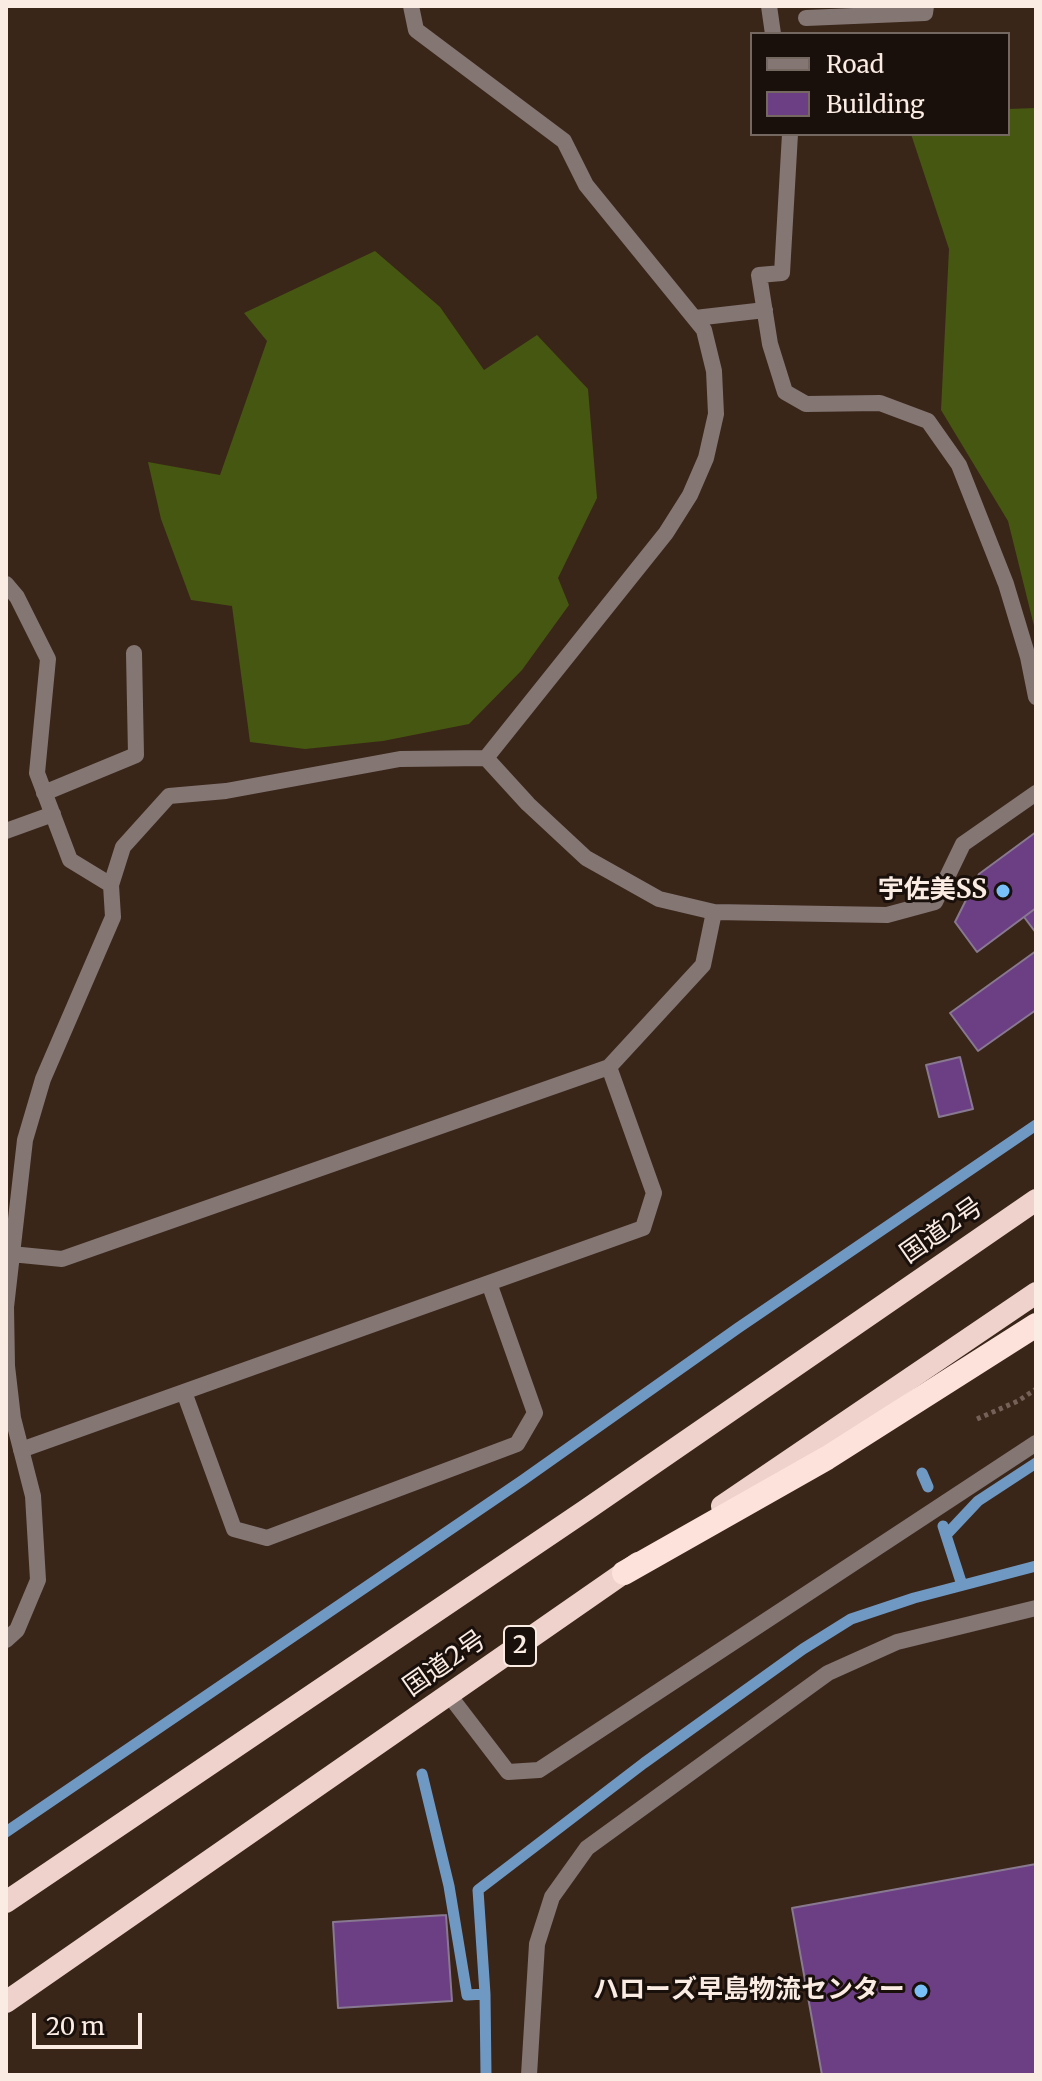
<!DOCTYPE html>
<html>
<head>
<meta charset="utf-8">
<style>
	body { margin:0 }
	#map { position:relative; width:1042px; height:2081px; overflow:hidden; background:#3a2519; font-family:Merriweather,serif }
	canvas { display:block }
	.frame { position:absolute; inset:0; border:8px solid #faebe3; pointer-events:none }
	.legend { position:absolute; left:750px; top:32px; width:260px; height:104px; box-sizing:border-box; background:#1a100b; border:2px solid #746861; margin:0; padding:10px 14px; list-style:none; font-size:24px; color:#faebe3 }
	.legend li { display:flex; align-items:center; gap:16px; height:40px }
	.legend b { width:40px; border:2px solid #746861 }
	.scale { position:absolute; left:32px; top:2013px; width:110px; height:36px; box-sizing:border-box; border:4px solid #faebe3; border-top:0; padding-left:10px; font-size:24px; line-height:28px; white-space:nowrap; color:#faebe3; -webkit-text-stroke:6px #1a100b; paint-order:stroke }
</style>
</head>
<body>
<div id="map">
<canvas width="1042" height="2081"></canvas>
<div class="frame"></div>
<ul class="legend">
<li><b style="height:10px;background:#837673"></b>Road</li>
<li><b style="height:22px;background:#6c3f84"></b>Building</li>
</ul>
<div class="scale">20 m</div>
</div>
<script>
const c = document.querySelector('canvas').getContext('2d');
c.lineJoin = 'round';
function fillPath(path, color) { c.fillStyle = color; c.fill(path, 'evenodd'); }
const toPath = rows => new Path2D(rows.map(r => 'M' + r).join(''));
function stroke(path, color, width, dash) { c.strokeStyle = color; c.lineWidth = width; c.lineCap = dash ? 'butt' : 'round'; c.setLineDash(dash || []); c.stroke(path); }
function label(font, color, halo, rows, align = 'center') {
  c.font = font + ' Merriweather,"Noto Sans JP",serif'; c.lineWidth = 6; c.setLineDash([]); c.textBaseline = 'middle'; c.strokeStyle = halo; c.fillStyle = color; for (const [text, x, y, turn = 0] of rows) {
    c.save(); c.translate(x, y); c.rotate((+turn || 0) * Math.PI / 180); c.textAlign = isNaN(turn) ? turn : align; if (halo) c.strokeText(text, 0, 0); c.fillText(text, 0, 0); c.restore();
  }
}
fillPath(toPath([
	[1036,108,1036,634,1008,521,941,410,949,249,911,134,1008,134,1008,109],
	[375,251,440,307,484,370,537,335,588,389,597,498,558,578,569,605,522,670,469,724,383,741,305,749,250,742,232,606,191,600,161,519,148,462,220,475,267,341,244,313]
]), '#465711');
stroke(toPath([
	[922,1473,928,1487],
	[943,1526,962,1585],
	[947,1534,978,1501,1036,1463],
	[422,1774,449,1886,467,1995,485,1994],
	[6,1832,523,1480,738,1328,1036,1125],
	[486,2075,485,1994,478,1890,644,1763,803,1649,851,1619,914,1598,1036,1566]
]), '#6f99c3', 11);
const building = toPath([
	[1036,832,1036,908,977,952,955,922,979,874,1036,832],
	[1036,908,1036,933,1024,917,1036,908],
	[1036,951,1036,1010,978,1051,950,1013,1036,951],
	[960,1057,973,1109,939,1117,926,1065,960,1057],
	[1036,1864,1036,2075,822,2075,792,1908,1036,1864],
	[446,1915,452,2001,338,2008,333,1922,446,1915]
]);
fillPath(building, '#6c3f84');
stroke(building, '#887990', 2);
stroke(toPath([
	[977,1419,1018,1401,1036,1389]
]), '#756157', 5, [4, 4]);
stroke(toPath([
	[411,6,416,30,564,141,586,185,704,330,714,371,716,414,706,458,690,495,666,533,486,758],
	[769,6,773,34],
	[806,18,925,13,926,6],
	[790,134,782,273,759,275,770,344,785,392,806,404,880,403,928,421,959,465,1006,584,1028,657,1036,697],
	[695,318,765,310],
	[6,584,17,597,48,659,37,773,70,860,111,885],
	[44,793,136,755,134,653],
	[6,831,53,814],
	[11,1254,62,1259,609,1067,703,965,714,912],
	[184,1392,234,1529,267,1538,517,1444,535,1413,489,1283],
	[21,1450,643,1228,654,1193,609,1067],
	[6,1640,17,1630,38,1580,33,1496,13,1418,7,1366,6,1307,25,1140,43,1079,113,917,111,885,123,847,169,796,226,791,400,759,486,758,528,804,586,858,659,899,714,912,887,915,935,902,963,844,1036,793],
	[449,1695,508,1772,539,1770,1036,1443]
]), '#837673', 16);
stroke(toPath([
	[529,2075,537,1944,552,1897,587,1848,828,1673,897,1642,1036,1608]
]), '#837673', 16);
stroke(toPath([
	[722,1506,1036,1293],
	[6,1902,586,1510,1036,1200],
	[6,2002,638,1563]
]), '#eed2cb', 22);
stroke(toPath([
	[624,1573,827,1458,1036,1325]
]), '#fde2db', 24);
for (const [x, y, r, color] of [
	[1003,891,8,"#79bff8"],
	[921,1991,8,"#79bff8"]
]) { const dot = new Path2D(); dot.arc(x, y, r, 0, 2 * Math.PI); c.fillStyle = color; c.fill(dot); stroke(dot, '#1a100b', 3); }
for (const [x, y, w] of [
	[520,1646,32]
]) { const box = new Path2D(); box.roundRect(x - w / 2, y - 20, w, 40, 6); c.fillStyle = '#1a100b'; c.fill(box); stroke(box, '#faebe3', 2); }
label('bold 24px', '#faebe3', null, [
	["2",520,1646]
]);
label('bold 26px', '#faebe3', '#1a100b', [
	["宇佐美SS",987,891],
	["ハローズ早島物流センター",905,1991]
], 'right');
label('26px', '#faebe3', '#1a100b', [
	["国道2号",942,1231,-35],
	["国道2号",445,1664,-35]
]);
</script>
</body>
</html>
